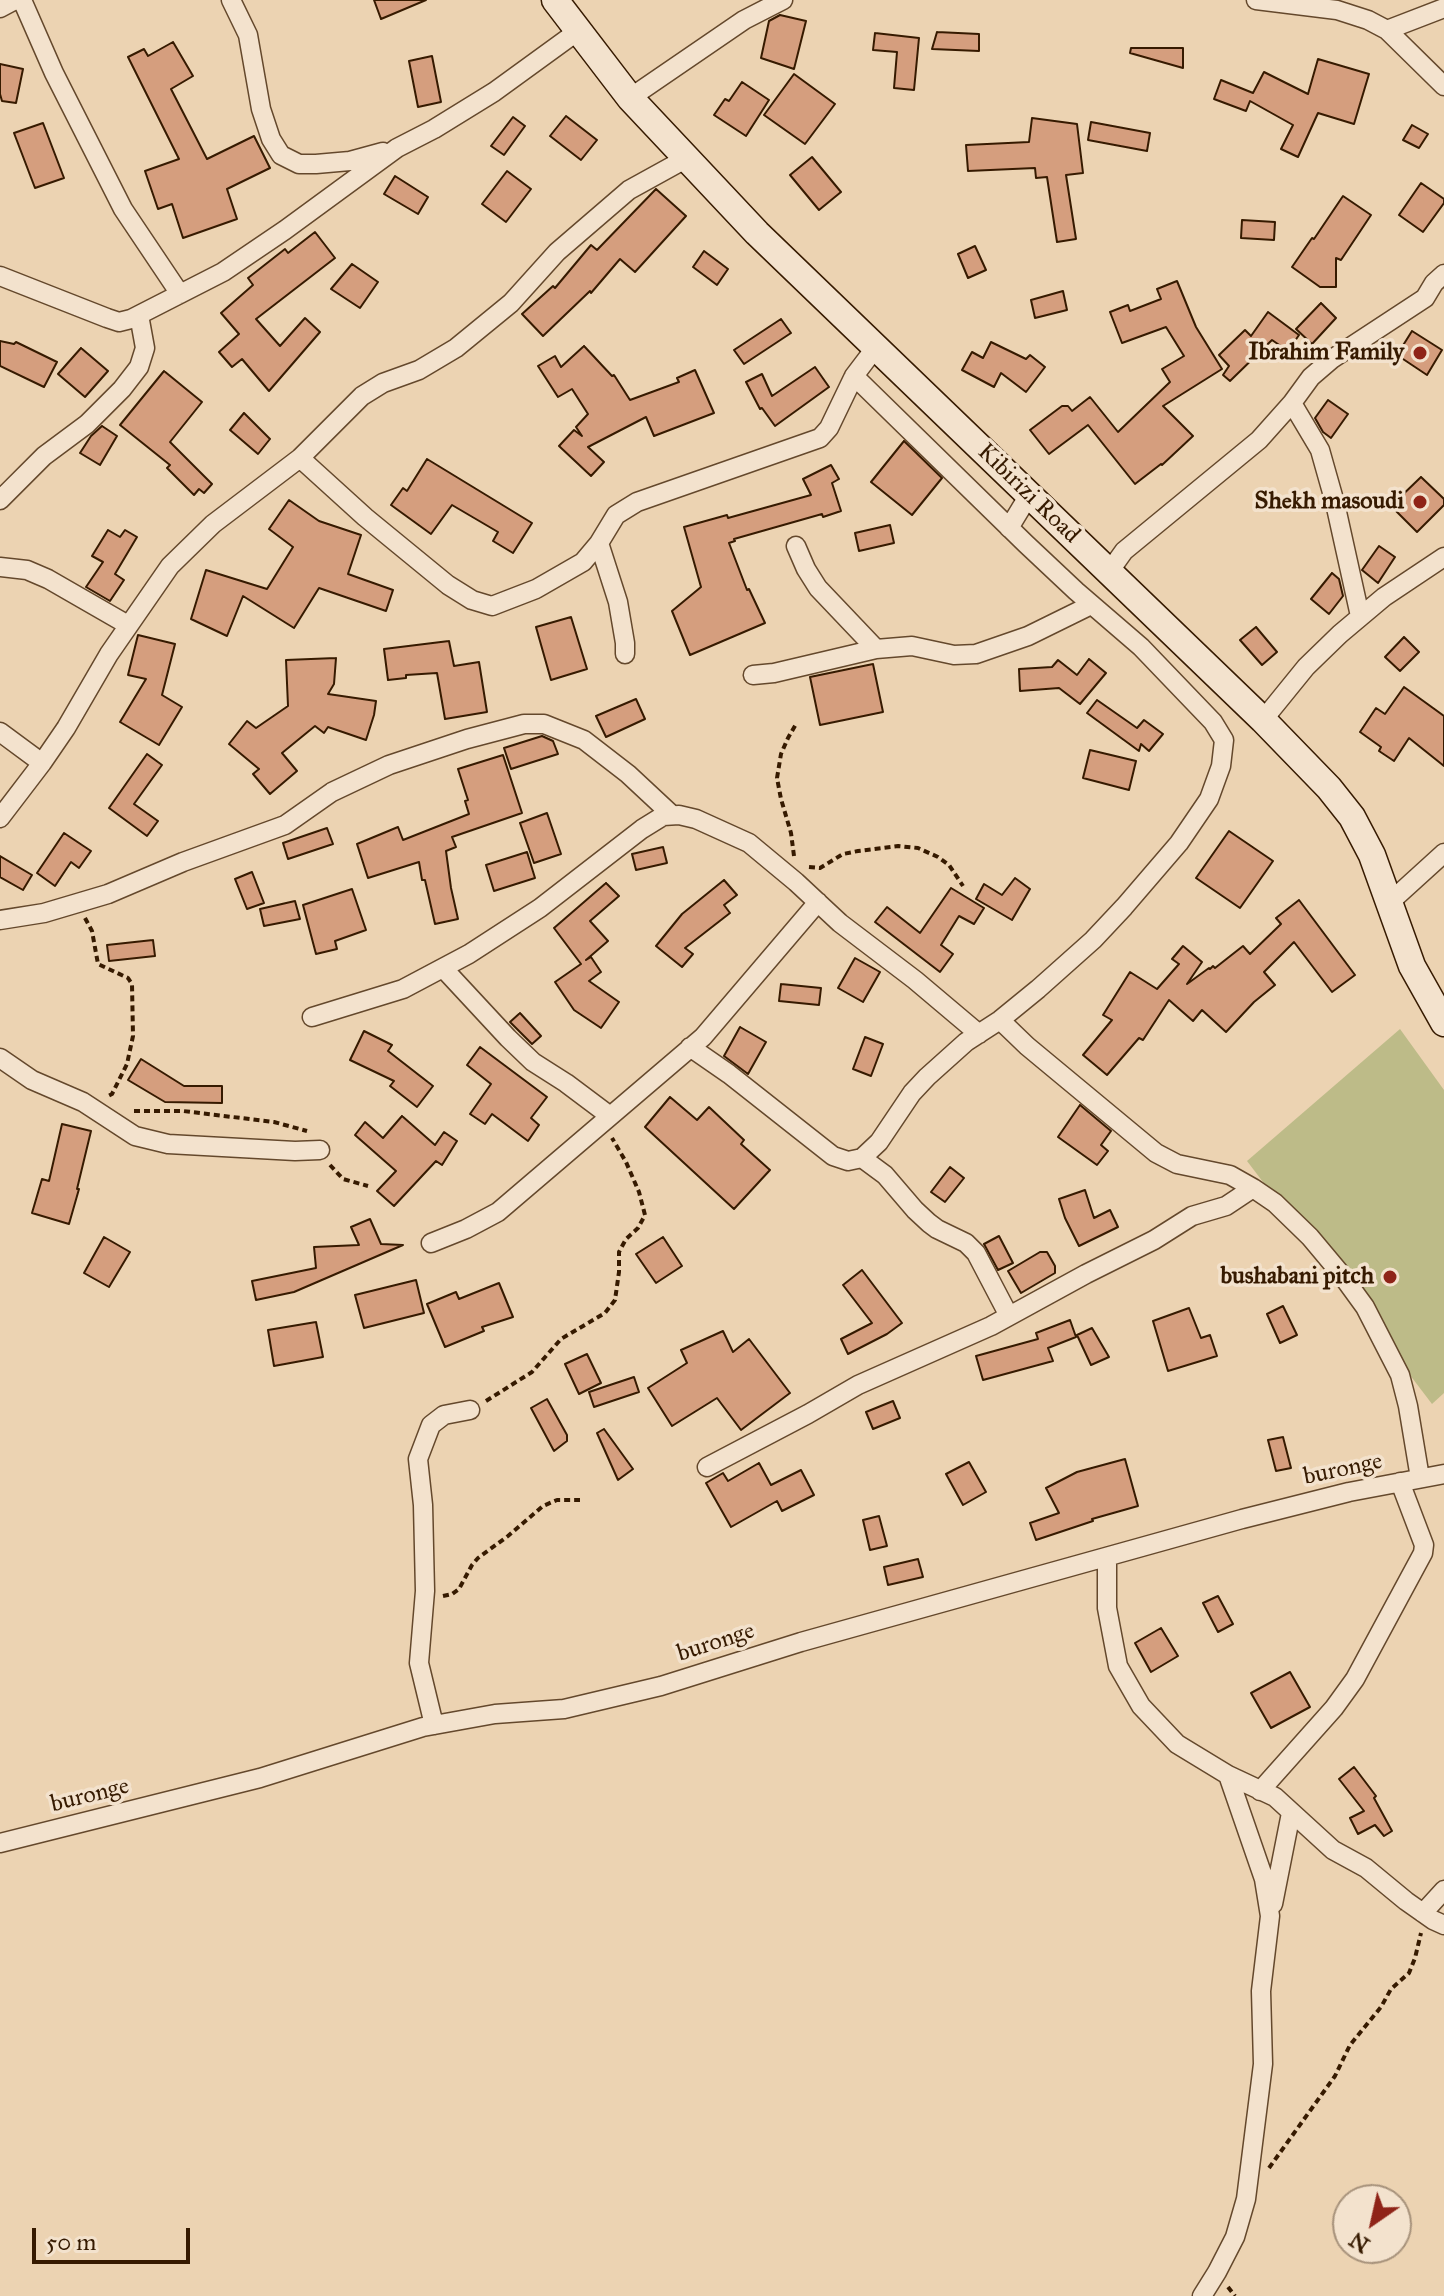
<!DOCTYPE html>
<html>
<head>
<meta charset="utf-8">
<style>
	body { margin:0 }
	#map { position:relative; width:1444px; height:2296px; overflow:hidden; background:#ecd3b2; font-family:"IM FELL Great Primer",serif }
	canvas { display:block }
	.north { position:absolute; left:1332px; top:2184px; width:80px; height:80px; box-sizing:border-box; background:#f3e2cd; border:2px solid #a7927b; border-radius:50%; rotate:214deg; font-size:22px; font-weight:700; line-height:32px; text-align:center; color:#361a00 }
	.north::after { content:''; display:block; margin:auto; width:28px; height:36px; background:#8f2418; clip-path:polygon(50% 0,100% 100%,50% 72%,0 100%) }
	.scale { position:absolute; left:32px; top:2228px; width:158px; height:36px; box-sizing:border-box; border:4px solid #361a00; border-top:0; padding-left:10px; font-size:24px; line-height:28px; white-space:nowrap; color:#361a00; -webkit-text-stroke:6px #f3e2cd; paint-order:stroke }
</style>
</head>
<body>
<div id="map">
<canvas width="1444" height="2296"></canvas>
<div class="north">N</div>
<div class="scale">50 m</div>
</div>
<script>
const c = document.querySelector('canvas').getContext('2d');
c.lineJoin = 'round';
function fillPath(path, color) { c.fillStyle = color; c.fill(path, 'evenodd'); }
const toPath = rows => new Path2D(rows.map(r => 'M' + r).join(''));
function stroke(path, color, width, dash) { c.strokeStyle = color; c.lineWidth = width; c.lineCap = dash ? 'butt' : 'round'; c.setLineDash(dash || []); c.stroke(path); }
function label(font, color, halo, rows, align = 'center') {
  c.font = font + ' "IM FELL Great Primer",serif'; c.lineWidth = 7; c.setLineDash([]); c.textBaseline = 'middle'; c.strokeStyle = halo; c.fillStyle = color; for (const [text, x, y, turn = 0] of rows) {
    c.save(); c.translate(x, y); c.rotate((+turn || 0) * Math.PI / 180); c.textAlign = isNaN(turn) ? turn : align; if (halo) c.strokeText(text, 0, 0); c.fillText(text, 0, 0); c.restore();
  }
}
fillPath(toPath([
	[1400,1029,1444,1090,1444,1393,1432,1404,1247,1161]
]), '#bdbb88');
const building = toPath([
	[374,0,426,0,381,19,374,0],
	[780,15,806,21,794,69,761,58,769,21,780,15],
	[937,32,979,34,979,51,932,49,937,32],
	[875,33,919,38,914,90,894,88,897,52,873,50,875,33],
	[173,42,193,76,171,89,207,159,254,136,270,168,227,189,237,219,183,238,172,204,158,209,145,171,179,159,128,57,144,49,148,56,173,42],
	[1131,48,1183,48,1183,68,1130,53,1131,48],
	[432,56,441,102,418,107,409,61,432,56],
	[1318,59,1369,74,1354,124,1318,113,1298,157,1281,149,1293,125,1250,101,1246,111,1214,99,1221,80,1253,93,1264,72,1308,94,1318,59],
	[0,64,23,69,16,103,2,101,0,94,0,64],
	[794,74,835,104,805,144,764,115,794,74],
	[742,82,769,100,746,136,714,115,725,99,729,101,742,82],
	[566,116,597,140,581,160,550,136,566,116],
	[513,117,525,126,504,155,491,146,513,117],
	[1032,118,1077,124,1083,173,1066,175,1076,239,1057,242,1047,177,1036,178,1035,168,968,171,966,145,1029,142,1032,118],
	[1091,122,1150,133,1147,151,1088,140,1091,122],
	[43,123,64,178,35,188,14,133,43,123],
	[1412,125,1428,134,1419,148,1403,140,1412,125],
	[812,157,841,192,819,210,790,175,812,157],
	[507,171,531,189,506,222,482,204,507,171],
	[395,176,428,197,418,214,384,194,395,176],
	[1421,183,1444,199,1444,203,1423,232,1399,215,1421,183],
	[656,189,686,216,635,272,620,259,591,293,590,291,543,336,522,314,553,286,555,288,591,245,597,250,656,189],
	[1343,196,1371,215,1341,260,1336,258,1336,287,1320,287,1292,267,1312,238,1314,239,1343,196],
	[1242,220,1275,222,1274,240,1241,238,1242,220],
	[315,232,335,258,256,319,280,346,305,318,320,332,269,391,242,359,232,367,219,352,239,334,221,313,253,285,248,278,285,249,288,253,315,232],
	[975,246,986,270,968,278,958,254,975,246],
	[704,251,728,269,717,285,693,267,704,251],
	[352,264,378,282,360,308,331,289,352,264],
	[1177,281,1196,327,1222,369,1163,406,1193,436,1162,465,1161,464,1135,484,1088,425,1049,454,1030,430,1062,406,1068,406,1072,411,1090,397,1118,432,1170,382,1162,369,1184,356,1166,327,1122,343,1110,312,1128,305,1130,311,1161,299,1157,289,1177,281],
	[1063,291,1067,310,1035,318,1031,300,1063,291],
	[1321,303,1336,318,1312,344,1296,329,1321,303],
	[1268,312,1299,335,1288,351,1272,340,1230,381,1223,375,1229,366,1219,355,1245,330,1251,336,1268,312],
	[781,319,791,333,744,364,734,350,781,319],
	[1412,331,1442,350,1427,375,1397,355,1412,331],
	[0,341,14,344,16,342,57,362,44,387,0,366,0,341],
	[991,342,1026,359,1030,355,1045,367,1026,392,1001,373,994,387,962,370,972,352,983,358,991,342],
	[584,346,612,376,614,375,630,400,679,382,677,378,695,370,714,413,654,436,646,417,588,447,604,462,591,476,559,446,574,430,582,436,576,427,588,414,572,389,558,397,538,366,555,356,561,367,584,346],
	[81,348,108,371,85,397,58,374,81,348],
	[815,367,829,387,775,426,762,408,760,409,746,382,762,374,772,396,815,367],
	[164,371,202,402,170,442,212,484,204,493,199,489,194,495,167,468,170,465,120,425,164,371],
	[1328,400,1348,414,1331,438,1323,432,1315,418,1328,400],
	[244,413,270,439,258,454,230,430,244,413],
	[102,426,117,436,100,465,80,453,91,436,102,426],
	[904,441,942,478,912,515,871,482,904,441],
	[427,459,532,523,513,553,493,541,498,532,452,505,431,534,391,505,403,488,407,491,427,459],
	[831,465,839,479,832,483,841,511,823,517,822,514,734,539,735,541,729,543,747,590,749,589,765,623,690,655,672,611,701,587,684,527,727,515,728,518,811,495,803,479,831,465],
	[1421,477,1444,499,1444,505,1417,532,1391,506,1421,477],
	[289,500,319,521,361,535,348,574,393,590,386,611,319,588,294,628,243,596,227,636,191,619,206,570,267,589,293,547,269,529,289,500],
	[890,525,894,543,859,551,855,533,890,525],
	[108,530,120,537,125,530,137,537,115,574,124,580,110,601,86,587,103,562,92,556,108,530],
	[1379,546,1395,557,1378,583,1362,570,1379,546],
	[1332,573,1339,579,1343,596,1329,614,1311,599,1332,573],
	[571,617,587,669,551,680,536,627,571,617],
	[1256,627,1277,652,1262,665,1240,640,1256,627],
	[138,635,175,644,162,695,182,707,159,745,120,722,146,679,128,675,138,635],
	[1404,637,1419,652,1400,671,1385,657,1404,637],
	[449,641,454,666,479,662,487,712,445,719,437,673,406,675,406,678,388,680,384,649,449,641],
	[336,658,334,684,328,694,376,701,374,715,366,740,328,727,324,733,315,726,282,753,297,771,270,794,253,774,259,769,229,744,247,721,256,728,288,706,286,660,336,658],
	[1089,659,1106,673,1080,704,1059,688,1020,691,1019,669,1052,667,1058,660,1077,675,1089,659],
	[873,664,883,712,820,725,810,677,873,664],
	[1404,687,1444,716,1444,766,1409,738,1394,761,1379,751,1381,747,1360,732,1376,708,1385,714,1404,687],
	[636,699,645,719,606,737,596,716,636,699],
	[1097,700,1137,728,1144,720,1163,734,1149,751,1141,744,1139,751,1087,713,1097,700],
	[542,736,553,741,558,754,511,769,504,748,542,736],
	[1090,750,1136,761,1129,790,1083,778,1090,750],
	[147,754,162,765,134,804,158,821,147,836,109,808,147,754],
	[503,755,522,813,452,837,456,847,446,851,451,888,458,919,435,924,425,880,422,880,419,862,368,878,357,844,398,827,403,840,469,814,465,801,468,800,458,769,503,755],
	[547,813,561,854,534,863,520,823,547,813],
	[327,828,333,844,288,859,283,843,327,828],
	[1229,831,1273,861,1240,908,1196,878,1229,831],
	[64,833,91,851,79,868,71,862,55,886,37,873,64,833],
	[663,847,667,863,636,870,632,854,663,847],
	[527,852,535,878,494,891,486,865,527,852],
	[0,856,32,875,23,890,0,877,0,856],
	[252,872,264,903,247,909,235,879,252,872],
	[1015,878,1030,889,1012,920,976,899,984,884,1002,895,1015,878],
	[724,880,737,895,724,905,730,913,685,948,693,954,682,967,656,946,682,914,724,880],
	[606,883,619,896,590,921,608,941,586,960,591,957,601,972,589,981,619,1002,601,1028,574,1010,555,982,581,964,554,928,606,883],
	[951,888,984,908,974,924,959,916,941,945,953,954,940,972,875,922,887,907,920,933,951,888],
	[352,889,366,930,335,941,337,949,316,954,303,905,352,889],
	[1299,900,1355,975,1332,992,1294,942,1264,972,1275,985,1254,1002,1226,1032,1202,1010,1193,1021,1169,1000,1143,1040,1139,1038,1107,1075,1083,1055,1112,1020,1103,1015,1130,972,1157,989,1179,964,1172,959,1183,946,1202,962,1187,984,1209,968,1210,969,1213,966,1215,968,1243,946,1250,954,1281,924,1276,918,1299,900],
	[295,901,300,919,264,926,260,909,295,901],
	[153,940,155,956,109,961,107,945,153,940],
	[855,958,880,972,863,1002,838,988,855,958],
	[781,984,821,988,819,1005,779,1001,781,984],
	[520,1013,541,1036,532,1044,510,1022,520,1013],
	[740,1027,766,1042,748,1074,724,1056,740,1027],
	[364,1031,392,1045,388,1051,433,1086,417,1107,390,1086,394,1081,350,1060,364,1031],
	[865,1037,883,1044,871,1076,853,1069,865,1037],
	[480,1047,547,1097,531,1118,539,1125,528,1141,492,1114,485,1124,470,1114,491,1084,467,1065,480,1047],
	[141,1059,184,1086,222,1086,222,1103,165,1102,128,1080,141,1059],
	[670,1097,697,1120,709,1107,744,1140,741,1144,770,1170,734,1209,645,1127,670,1097],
	[1080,1105,1111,1131,1101,1145,1108,1151,1097,1165,1058,1137,1080,1105],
	[402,1116,435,1145,444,1132,457,1141,442,1165,436,1161,394,1206,377,1191,396,1171,355,1135,365,1122,383,1138,402,1116],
	[62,1124,91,1131,77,1189,79,1189,69,1224,32,1213,42,1179,49,1181,62,1124],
	[950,1167,964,1178,945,1202,931,1192,950,1167],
	[1085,1190,1094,1218,1110,1210,1118,1227,1079,1246,1065,1218,1059,1199,1085,1190],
	[370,1219,381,1244,403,1245,294,1292,256,1300,252,1281,316,1268,314,1247,359,1245,351,1227,370,1219],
	[999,1236,1013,1263,998,1270,984,1244,999,1236],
	[104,1237,130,1252,109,1287,84,1273,104,1237],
	[663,1237,682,1266,656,1283,636,1254,663,1237],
	[1040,1252,1047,1252,1055,1266,1055,1273,1021,1293,1008,1271,1040,1252],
	[862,1270,902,1323,887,1334,848,1354,841,1339,872,1323,843,1285,862,1270],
	[416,1280,424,1313,364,1328,355,1295,416,1280],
	[499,1283,513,1317,482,1327,484,1331,445,1347,427,1304,456,1292,459,1299,499,1283],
	[1283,1306,1297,1335,1280,1343,1267,1314,1283,1306],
	[1189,1308,1201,1338,1210,1335,1217,1356,1168,1371,1153,1321,1189,1308],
	[1070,1320,1076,1337,1048,1348,1053,1361,983,1380,976,1356,1038,1339,1036,1333,1070,1320],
	[316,1322,323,1357,274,1366,268,1330,316,1322],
	[1092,1328,1109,1357,1091,1365,1077,1335,1092,1328],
	[723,1331,733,1352,749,1339,790,1393,741,1430,717,1398,672,1426,648,1388,687,1363,681,1350,723,1331],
	[587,1354,601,1383,579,1394,565,1364,587,1354],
	[634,1377,639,1392,594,1407,589,1392,634,1377],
	[547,1399,567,1435,567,1441,554,1451,531,1408,547,1399],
	[893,1401,900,1418,873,1429,866,1412,893,1401],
	[604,1429,633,1469,618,1480,597,1433,604,1429],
	[1283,1437,1291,1468,1276,1471,1268,1440,1283,1437],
	[1125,1459,1138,1506,1092,1519,1093,1521,1036,1540,1030,1523,1059,1513,1046,1488,1077,1472,1125,1459],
	[969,1462,986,1492,963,1505,946,1474,969,1462],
	[759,1463,771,1485,801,1470,814,1495,782,1511,777,1501,731,1527,706,1483,723,1473,728,1481,759,1463],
	[879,1516,887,1546,870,1550,863,1520,879,1516],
	[918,1559,923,1577,888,1585,884,1567,918,1559],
	[1218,1596,1233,1624,1218,1632,1203,1603,1218,1596],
	[1161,1628,1178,1656,1151,1672,1135,1643,1161,1628],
	[1290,1672,1310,1707,1271,1728,1251,1693,1290,1672],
	[1354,1767,1376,1796,1374,1798,1392,1831,1384,1836,1375,1825,1358,1834,1350,1818,1364,1811,1339,1779,1354,1767]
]);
fillPath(building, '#d59e7e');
stroke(building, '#361a00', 2);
const street = toPath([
	[22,0,54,73,123,209,180,294],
	[231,0,248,35,261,109,271,139,281,155,299,164,316,164,350,161,383,152],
	[1256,0,1337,10,1368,20,1387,30,1444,86],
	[0,8,15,0],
	[1387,30,1444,8],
	[630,98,744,20,783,0],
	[0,276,107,318,119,322,131,319,223,272,285,230,397,148,434,129,494,92,578,31],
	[300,458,365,517,448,585,472,600,492,606,536,589,583,562,599,543,616,515,637,502,820,438,829,428,854,376,876,347],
	[0,500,44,456,87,424,122,389,139,367,145,348,139,315],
	[1009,528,1029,495],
	[599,543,618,602,625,643,625,654],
	[796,546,806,569,818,588,876,649],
	[0,567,27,570,48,579,128,625],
	[1109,572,1124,551,1259,440,1292,403],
	[1360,616,1335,503,1320,450,1292,403,1311,377,1332,359,1425,298,1434,283,1444,274],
	[753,675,774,673,876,649,912,646,954,655,976,654,1028,636,1091,605],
	[1263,720,1306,667,1340,634,1384,597,1444,557],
	[0,732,42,763],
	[0,818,42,763,66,728,109,654,170,566,213,524,300,458,362,396,383,383,419,370,456,348,511,303,557,252,629,190,687,158],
	[1389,903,1444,853],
	[0,920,44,913,108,894,183,862,285,825,332,792,389,765,467,739,524,724,544,724,584,740,628,774,672,815],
	[443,968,508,1038,533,1062,566,1083,610,1116],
	[312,1017,403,989,469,954,540,908,642,829,663,816,679,815,696,819,749,843,796,882,840,923,915,980,979,1034],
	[1000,1020,1027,1046,1156,1153,1177,1164,1230,1175,1253,1188,1275,1203,1310,1237,1341,1274,1365,1307,1400,1375,1408,1406,1420,1478],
	[690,1047,729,1074,833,1156,848,1161,862,1158,879,1142,912,1093,927,1077,966,1042,1000,1020,1038,989,1093,940,1124,907,1179,843,1209,799,1221,766,1224,740,1213,722,1141,647,1076,591,1026,544,854,376],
	[0,1058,32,1080,83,1102,135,1136,168,1144,295,1151,320,1150],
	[862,1158,885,1175,915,1210,929,1223,937,1229,966,1243,976,1253,1009,1316],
	[431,1243,466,1229,498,1212,703,1037,818,902],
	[707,1467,808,1414,858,1385,991,1326,1086,1274,1154,1240,1192,1216,1226,1206,1253,1188],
	[1107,1557,1107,1608,1118,1666,1141,1706,1177,1744,1228,1775,1275,1797,1333,1850,1366,1868,1406,1901,1433,1920,1444,1925],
	[434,1725,419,1663,425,1591,423,1505,418,1459,431,1425,444,1415,470,1410],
	[1260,1791,1334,1708,1355,1679,1423,1553,1424,1545,1400,1482],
	[0,1843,260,1778,423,1727,495,1714,564,1709,661,1686,801,1642,1242,1519,1349,1492,1444,1474],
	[1273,1904,1291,1813],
	[1423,1913,1444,1890],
	[1202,2296,1217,2272,1235,2237,1246,2199,1263,2064,1261,1991,1270,1916,1264,1879,1228,1775]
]);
const secondary = toPath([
	[555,0,630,98,757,233,1263,720,1329,788,1352,817,1372,855,1412,966,1444,1023]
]);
stroke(street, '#64482c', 21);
stroke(secondary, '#361a00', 29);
stroke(toPath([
	[794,856,791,833,781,799,777,778,781,754,788,738,796,724],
	[809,867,820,868,843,854,858,851,898,846,918,848,938,857,949,865,963,886],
	[85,918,92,931,98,964,128,978,132,984,133,1036,127,1064,112,1094,108,1096],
	[134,1111,183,1111,274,1122,307,1131],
	[330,1165,343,1179,368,1186],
	[486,1401,532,1372,561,1339,605,1313,615,1300,619,1272,619,1252,626,1239,638,1228,645,1215,639,1192,626,1162,612,1138],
	[443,1596,452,1594,459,1589,472,1565,478,1558,508,1536,543,1506,557,1500,580,1500],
	[1269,2168,1335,2076,1350,2045,1381,2007,1391,1989,1409,1973,1415,1958,1421,1933],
	[1228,2287,1235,2296]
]), '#361a00', 4, [6, 4]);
stroke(street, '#f3e2cd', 18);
stroke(secondary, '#f3e2cd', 26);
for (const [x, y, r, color] of [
	[1420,353,8,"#8f2418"],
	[1420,502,8,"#8f2418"],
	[1390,1277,8,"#8f2418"]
]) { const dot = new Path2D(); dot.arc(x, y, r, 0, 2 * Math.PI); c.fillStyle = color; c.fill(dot); stroke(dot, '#f3e2cd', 3); }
label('bold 24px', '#361a00', '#f3e2cd', [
	["Ibrahim Family",1404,353],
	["Shekh masoudi",1404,502],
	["bushabani pitch",1374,1277]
], 'right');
label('24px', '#361a00', '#f3e2cd', [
	["Kibirizi Road",1028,494,44],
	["buronge",1343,1470,-12],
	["buronge",716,1643,-18],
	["buronge",90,1796,-14]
]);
</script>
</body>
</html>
